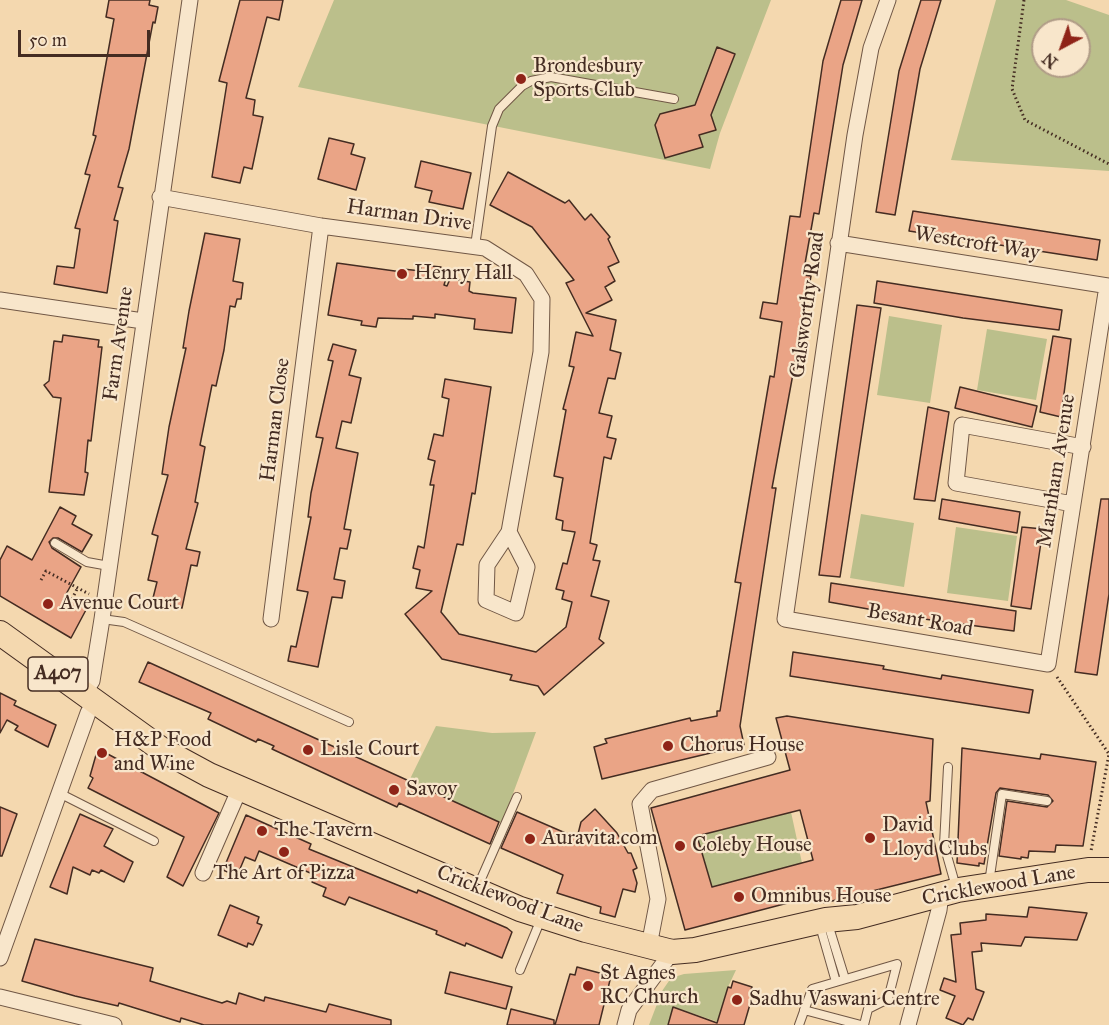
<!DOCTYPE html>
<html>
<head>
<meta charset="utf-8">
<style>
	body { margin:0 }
	#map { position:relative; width:1109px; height:1025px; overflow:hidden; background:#f4d8af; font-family:"IM FELL Great Primer",serif }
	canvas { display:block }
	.north { position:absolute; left:1031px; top:18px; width:60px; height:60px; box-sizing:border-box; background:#f8e6cb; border:2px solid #b09c87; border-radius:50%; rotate:221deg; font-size:16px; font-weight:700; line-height:24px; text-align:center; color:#442c22 }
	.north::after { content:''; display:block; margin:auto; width:21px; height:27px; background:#8f2418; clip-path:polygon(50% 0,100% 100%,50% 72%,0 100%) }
	.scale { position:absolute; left:18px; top:30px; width:132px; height:27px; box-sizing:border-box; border:3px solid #442c22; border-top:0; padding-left:8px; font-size:18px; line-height:21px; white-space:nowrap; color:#442c22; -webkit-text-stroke:4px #f8e6cb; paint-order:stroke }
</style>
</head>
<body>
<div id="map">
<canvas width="1109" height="1025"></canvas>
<div class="north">N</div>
<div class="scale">50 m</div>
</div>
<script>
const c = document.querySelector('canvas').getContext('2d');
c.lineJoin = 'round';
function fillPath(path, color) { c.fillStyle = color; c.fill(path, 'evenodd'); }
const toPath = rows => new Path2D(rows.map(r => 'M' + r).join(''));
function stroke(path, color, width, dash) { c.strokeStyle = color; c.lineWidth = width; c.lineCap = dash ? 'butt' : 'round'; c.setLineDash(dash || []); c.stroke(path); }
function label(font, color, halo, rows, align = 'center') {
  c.font = font + ' "IM FELL Great Primer",serif'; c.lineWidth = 4.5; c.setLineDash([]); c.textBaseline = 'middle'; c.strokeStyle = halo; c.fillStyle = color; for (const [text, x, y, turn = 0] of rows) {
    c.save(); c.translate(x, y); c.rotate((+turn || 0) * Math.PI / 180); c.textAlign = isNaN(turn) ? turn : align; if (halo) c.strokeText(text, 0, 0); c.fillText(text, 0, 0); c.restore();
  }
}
fillPath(toPath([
	[334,0,771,0,720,133,710,169,298,87],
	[996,0,1066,0,1109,15,1109,171,951,160],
	[1043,30,1079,30,1079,66,1043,66],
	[889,316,942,325,930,403,877,395],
	[987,329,1047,339,1036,400,977,390],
	[861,514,914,523,904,587,850,578],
	[956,527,1017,536,1008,601,947,593],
	[436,726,492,733,536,732,502,823,409,781],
	[791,812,802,863,712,887,697,836],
	[736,970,728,987,718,1022,674,1007,668,1025,649,1025,662,991,671,978,684,974]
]), '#bbbf8b');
const building = toPath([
	[109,0,150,0,149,5,158,7,155,23,153,22,129,149,118,187,123,188,114,220,118,221,107,293,54,284,57,266,74,268,80,229,75,228,90,175,85,174,96,136,93,135,114,19,106,17,109,0],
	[240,0,283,0,279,20,267,17,246,98,255,100,253,115,263,117,252,169,244,167,240,183,212,177,227,83,219,81,240,0],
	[841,0,862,0,843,65,819,214,814,213,803,275,811,276,772,488,776,488,740,726,744,745,602,779,594,747,607,743,605,739,690,718,691,721,717,716,717,711,720,711,741,583,735,582,770,376,774,377,782,322,760,318,763,302,777,304,790,216,800,217,823,61,841,0],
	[921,0,941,0,920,69,895,215,876,212,899,71,921,0],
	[717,47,735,54,711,115,716,130,699,135,703,147,665,158,655,125,660,114,695,105,717,47],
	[329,138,354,144,351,154,365,158,356,190,318,179,329,138],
	[421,161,471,173,463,209,429,202,432,191,415,187,421,161],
	[508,172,565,203,569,200,585,220,591,214,610,237,608,239,619,262,608,267,615,281,605,287,612,300,586,313,616,320,610,350,621,353,615,379,608,378,599,413,612,416,607,437,616,439,611,459,604,457,590,543,597,545,593,560,600,561,591,596,609,601,599,639,604,643,544,695,538,686,510,680,512,675,442,659,405,614,432,591,416,588,420,570,413,568,418,546,424,548,434,485,430,485,435,461,428,459,434,434,443,436,449,399,442,397,445,379,491,387,475,494,472,493,463,545,457,544,441,612,459,634,536,652,566,627,572,602,562,599,564,591,556,589,563,563,567,564,575,532,562,530,563,521,556,519,563,478,554,476,566,410,563,409,574,367,569,366,576,332,593,336,566,283,574,280,532,227,490,205,508,172],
	[913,211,1100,240,1097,260,909,231,913,211],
	[205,233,240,239,233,281,243,283,241,299,237,299,235,307,230,306,224,350,216,386,212,385,200,445,205,447,195,502,198,503,186,549,200,552,197,566,191,565,182,608,152,602,157,582,148,580,158,536,152,534,168,475,162,474,169,427,186,348,183,348,189,311,205,233],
	[337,263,402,272,403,269,421,271,421,265,441,267,440,274,447,275,444,285,447,286,450,279,470,282,469,291,473,293,516,298,512,333,474,329,475,319,435,314,435,318,413,316,413,319,378,318,376,327,361,325,362,321,328,315,337,263],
	[877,281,1062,310,1059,330,963,318,874,303,877,281],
	[857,305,881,308,840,577,819,575,857,305],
	[63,335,99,340,98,347,102,347,91,441,88,440,85,472,88,473,84,495,49,492,61,398,53,397,44,385,49,381,54,341,62,342,63,335],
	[1053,336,1071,339,1061,417,1040,412,1053,336],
	[333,344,356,350,349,375,361,378,351,423,342,421,336,448,358,453,344,529,351,530,347,549,340,548,334,579,345,581,342,598,332,597,318,667,288,661,291,646,296,647,308,592,297,590,311,517,308,517,311,493,323,438,316,437,333,361,328,360,333,344],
	[960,387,1037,406,1032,427,955,408,960,387],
	[928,407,949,412,935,501,914,499,928,407],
	[942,499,1020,512,1017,533,939,519,942,499],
	[1101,499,1109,499,1109,594,1097,675,1075,672,1101,499],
	[60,507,76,516,72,524,92,535,82,552,58,538,53,538,49,542,52,548,81,567,65,596,87,608,71,638,0,596,0,560,7,546,32,560,60,507],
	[1022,527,1043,529,1031,609,1011,606,1022,527],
	[831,583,1016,611,1014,631,924,619,829,602,831,583],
	[793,652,884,666,883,669,941,679,942,675,1033,690,1029,713,790,676,793,652],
	[148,662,499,822,490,844,399,803,397,807,272,749,274,746,258,739,256,742,208,719,211,713,139,682,148,662],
	[0,693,16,701,14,705,56,725,48,747,15,730,18,726,7,720,0,733,0,693],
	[787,716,933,739,930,801,926,802,941,874,824,903,822,894,685,930,651,808,790,770,776,718,787,716],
	[800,810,813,860,712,887,697,836,800,810],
	[962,748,1040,759,1041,754,1096,762,1083,846,1056,845,1055,852,1029,851,1028,858,1021,857,1021,859,999,856,1007,801,1047,807,1053,801,1048,795,1000,788,996,793,984,864,979,863,979,866,957,863,962,748],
	[102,751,219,813,183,886,167,877,184,837,88,788,93,778,90,776,96,755,102,751],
	[0,807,17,814,2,856,0,856,0,807],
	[595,809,617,833,628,853,631,853,637,868,633,870,637,883,635,892,623,889,615,917,600,913,601,907,557,893,563,875,501,848,517,812,577,838,581,822,595,809],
	[80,814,113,829,104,846,133,862,124,882,101,870,99,873,92,870,90,875,73,867,67,894,50,887,80,814],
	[246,815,311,844,309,849,417,893,418,890,430,895,507,928,512,932,502,958,466,943,465,946,436,934,437,931,349,897,345,905,323,896,326,888,312,882,315,875,259,851,255,861,245,857,237,876,223,870,246,815],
	[230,905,259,917,257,923,262,925,253,945,248,943,247,947,218,935,230,905],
	[1029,907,1087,913,1077,940,1025,937,1021,946,981,943,982,951,972,952,976,989,984,992,973,1020,968,1018,963,1025,946,1018,955,996,940,990,944,978,956,982,951,935,961,934,960,923,986,920,986,914,1027,917,1029,907],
	[35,939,153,968,150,981,222,1003,227,1001,236,1004,239,993,264,1001,265,997,326,1012,329,1004,391,1020,391,1025,204,1025,181,1018,180,1022,119,1003,118,1006,75,996,22,981,35,939],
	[577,967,611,976,599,1025,555,1025,570,974,575,975,577,967],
	[450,972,512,987,506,1009,445,993,450,972],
	[733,981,752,987,750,993,753,994,744,1025,668,1025,673,1007,717,1023,728,987,731,988,733,981],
	[511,1009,554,1020,554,1025,507,1025,511,1009]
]);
fillPath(building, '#eaa486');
stroke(building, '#442c22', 1.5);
const service = toPath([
	[475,246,492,126,499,109,522,86,531,81,551,77,674,99],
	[55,543,87,562,109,566],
	[102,619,124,622,349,722],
	[948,767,944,845,956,887],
	[59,793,154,841],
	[989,883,1002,794,1047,801],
	[478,886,517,797],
	[828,924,845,979],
	[820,926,836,982],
	[520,970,541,919],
	[804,1010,861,1025],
	[799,1025,812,989,897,964,888,999,868,1009,864,1025]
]);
const minor = toPath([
	[888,0,871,48,855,135,785,619,1048,664,1107,286],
	[160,197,321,226,485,248,526,274,542,299,541,352,509,532],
	[838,243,1109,286],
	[0,300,143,321],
	[1073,504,956,483,962,425,1083,447],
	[509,532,527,567,516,613,486,600,487,565,509,532],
	[271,619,321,226],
	[85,692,92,681,102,619,190,0],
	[203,873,240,788],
	[649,946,658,899,640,804,652,790,768,757],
	[0,958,88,713,95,700],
	[0,997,114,1025],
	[625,1025,629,1010,672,952],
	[908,1025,939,910,941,894]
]);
const primary = toPath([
	[0,633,161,749,209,775,520,909,586,930,672,952,695,950,826,920,857,917,958,890,1088,870,1109,870]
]);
stroke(service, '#705745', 10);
stroke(minor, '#705745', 17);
stroke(primary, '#442c22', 26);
stroke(toPath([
	[1024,0,1012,89,1025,120,1109,164],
	[41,580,46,571,89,594],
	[72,599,77,589],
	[1057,677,1109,754,1091,851]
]), '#442c22', 3, [1.5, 3]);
stroke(service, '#f8e6cb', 8);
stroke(minor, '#f8e6cb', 15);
stroke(primary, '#f4d8af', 24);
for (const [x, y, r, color] of [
	[521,79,6,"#8f2418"],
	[402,274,6,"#8f2418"],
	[48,604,6,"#8f2418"],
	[668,746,6,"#8f2418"],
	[308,750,6,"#8f2418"],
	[102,753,6,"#8f2418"],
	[394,790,6,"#8f2418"],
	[262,831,6,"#8f2418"],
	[870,838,6,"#8f2418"],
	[530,839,6,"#8f2418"],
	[680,846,6,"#8f2418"],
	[284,852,6,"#8f2418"],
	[739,897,6,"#8f2418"],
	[588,986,6,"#8f2418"],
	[737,1000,6,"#8f2418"]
]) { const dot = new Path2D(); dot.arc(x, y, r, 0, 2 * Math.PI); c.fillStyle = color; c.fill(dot); stroke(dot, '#f8e6cb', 2); }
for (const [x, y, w] of [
	[58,674,60]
]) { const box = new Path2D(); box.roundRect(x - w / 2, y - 17, w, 34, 4.5); c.fillStyle = '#f8e6cb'; c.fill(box); stroke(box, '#442c22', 1.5); }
label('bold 20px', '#442c22', null, [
	["A407",58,674]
]);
label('21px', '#442c22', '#f8e6cb', [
	["Brondesbury",533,67],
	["Sports Club",533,91],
	["Henry Hall",414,274],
	["Avenue Court",60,604],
	["H&P Food",114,741],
	["and Wine",114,765],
	["Chorus House",680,746],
	["Lisle Court",320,750],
	["Savoy",406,790],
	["David",882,826],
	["Lloyd Clubs",882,850],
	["The Tavern",274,831],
	["Auravita.com",542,839],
	["Coleby House",692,846],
	["The Art of Pizza",284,874,"center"],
	["Omnibus House",751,897],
	["St Agnes",600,974],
	["RC Church",600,998],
	["Sadhu Vaswani Centre",749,1000]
], 'left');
label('21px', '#442c22', '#f8e6cb', [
	["Harman Drive",409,216,8],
	["Westcroft Way",977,244,9],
	["Galsworthy Road",808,305,-82],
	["Farm Avenue",119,344,-82],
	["Harman Close",276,420,-83],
	["Marnham Avenue",1057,471,-81],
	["Besant Road",920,621,10],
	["Cricklewood Lane",999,886,-10],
	["Cricklewood Lane",510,900,21]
]);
</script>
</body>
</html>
